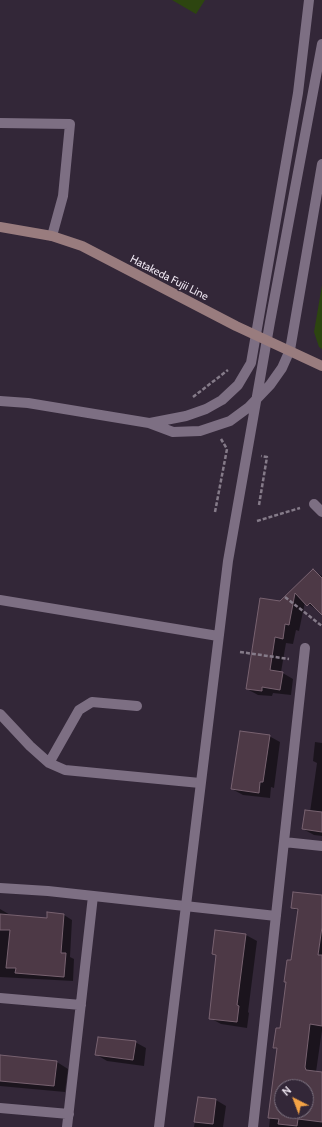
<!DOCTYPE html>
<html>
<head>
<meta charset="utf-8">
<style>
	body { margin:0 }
	#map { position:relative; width:322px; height:1127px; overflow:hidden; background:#332738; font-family:Cabin,sans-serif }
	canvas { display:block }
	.north { position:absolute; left:274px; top:1079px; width:40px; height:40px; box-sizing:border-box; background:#332738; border:1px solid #7d7381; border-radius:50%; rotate:318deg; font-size:11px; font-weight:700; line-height:16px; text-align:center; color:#ece4ef }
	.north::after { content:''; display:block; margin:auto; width:14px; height:18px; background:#f4a345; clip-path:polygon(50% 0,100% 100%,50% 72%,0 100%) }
</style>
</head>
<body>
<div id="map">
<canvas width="322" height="1127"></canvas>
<div class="north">N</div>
</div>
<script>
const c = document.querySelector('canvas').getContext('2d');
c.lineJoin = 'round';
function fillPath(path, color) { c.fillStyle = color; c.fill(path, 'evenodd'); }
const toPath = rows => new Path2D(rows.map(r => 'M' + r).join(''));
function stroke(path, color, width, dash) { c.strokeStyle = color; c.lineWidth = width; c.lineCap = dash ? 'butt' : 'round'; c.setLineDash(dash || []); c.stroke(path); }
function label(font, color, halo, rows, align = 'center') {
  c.font = font + ' Cabin,sans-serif'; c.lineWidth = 3; c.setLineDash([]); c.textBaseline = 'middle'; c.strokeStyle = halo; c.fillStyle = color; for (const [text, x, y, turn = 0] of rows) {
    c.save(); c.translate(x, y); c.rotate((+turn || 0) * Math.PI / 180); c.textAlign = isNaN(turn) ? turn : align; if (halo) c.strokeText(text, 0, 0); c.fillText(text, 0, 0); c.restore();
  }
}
fillPath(toPath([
	[172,0,205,0,196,14],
	[322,285,322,349,319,347,314,332]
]), '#2d4510');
fillPath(toPath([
	[313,570,322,576,322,613,305,602,299,631,296,630,293,644,286,643,281,672,293,679,291,695,273,693,272,696,258,695,247,689,280,603],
	[269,736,280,742,274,788,271,787,270,798,243,795,232,789],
	[315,742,322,743,322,836,314,835,303,829,310,812,317,763,313,761],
	[322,896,322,1030,316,1072,322,1073,322,1127,269,1127,278,1049,274,1048,281,1030,298,911,292,908],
	[282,1087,306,1087,306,1111,282,1111],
	[0,909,12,916,48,919,64,915,72,920,70,957,74,959,73,981,0,977],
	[246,935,257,941,248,1012,249,1013,247,1028,221,1024,210,1018,217,956,213,954],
	[135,1042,146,1048,144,1066,107,1061,97,1055],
	[0,1056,57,1062,68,1069,65,1092,0,1086],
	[199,1098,216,1100,226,1106,223,1127,194,1127]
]), '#0007');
const building = toPath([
	[313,569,322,578,322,615,310,603,307,606,295,593,289,625,285,624,283,639,275,637,270,670,283,672,280,690,262,687,262,691,246,689,260,598,280,601,313,569],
	[240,731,270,735,263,782,260,782,259,793,231,789,240,731],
	[305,810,322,812,322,832,302,829,305,810],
	[293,892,322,895,322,927,318,955,322,955,322,1026,310,1024,305,1067,306,1070,322,1072,322,1122,298,1119,297,1126,278,1124,279,1119,268,1118,277,1048,273,1048,276,1028,280,1028,286,982,284,982,287,960,291,960,298,909,291,908,293,892],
	[282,1087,306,1087,306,1111,282,1111,282,1087],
	[47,912,64,914,61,953,66,953,64,977,15,973,16,968,6,968,10,930,0,930,0,914,47,918,47,912],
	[215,930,246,934,237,1005,239,1006,237,1022,209,1019,216,955,212,954,215,930],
	[98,1037,136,1041,133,1060,95,1055,98,1037],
	[0,1055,57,1061,54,1086,0,1081,0,1055],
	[198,1097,216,1099,213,1124,194,1122,198,1097]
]);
fillPath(building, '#4d3946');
stroke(building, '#786270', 1);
stroke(toPath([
	[193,397,228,370],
	[259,505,267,457,261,456],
	[215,512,227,449,221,439],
	[257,521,300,508],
	[285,597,322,626],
	[240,652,289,659]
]), '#857b89', 2.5, [4, 2]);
stroke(toPath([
	[0,123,70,124,63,196,52,236],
	[314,504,322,512],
	[0,714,30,746,49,763,65,770,200,783],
	[49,763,79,710,92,702,137,706],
	[284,842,322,846],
	[0,888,48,891,276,916],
	[0,998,81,1005],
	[0,1108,69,1114],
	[67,1127,93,896],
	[253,1127,305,648]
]), '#7d6f83', 10);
stroke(toPath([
	[0,401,28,403,149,423,173,432,200,431,230,421,249,407,270,385,282,368,290,350,322,164],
	[150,423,186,416,206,409,222,400,238,385,251,363,298,93,309,0],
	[0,600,218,636],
	[159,1127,228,561,270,322,322,44]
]), '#7d6f83', 10);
stroke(toPath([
	[0,227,52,236,82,246,236,326,322,366]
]), '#997c7e', 10);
label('11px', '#ece4ef', '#332738', [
	["Hatakeda Fujii Line",169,278,27]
]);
</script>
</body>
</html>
